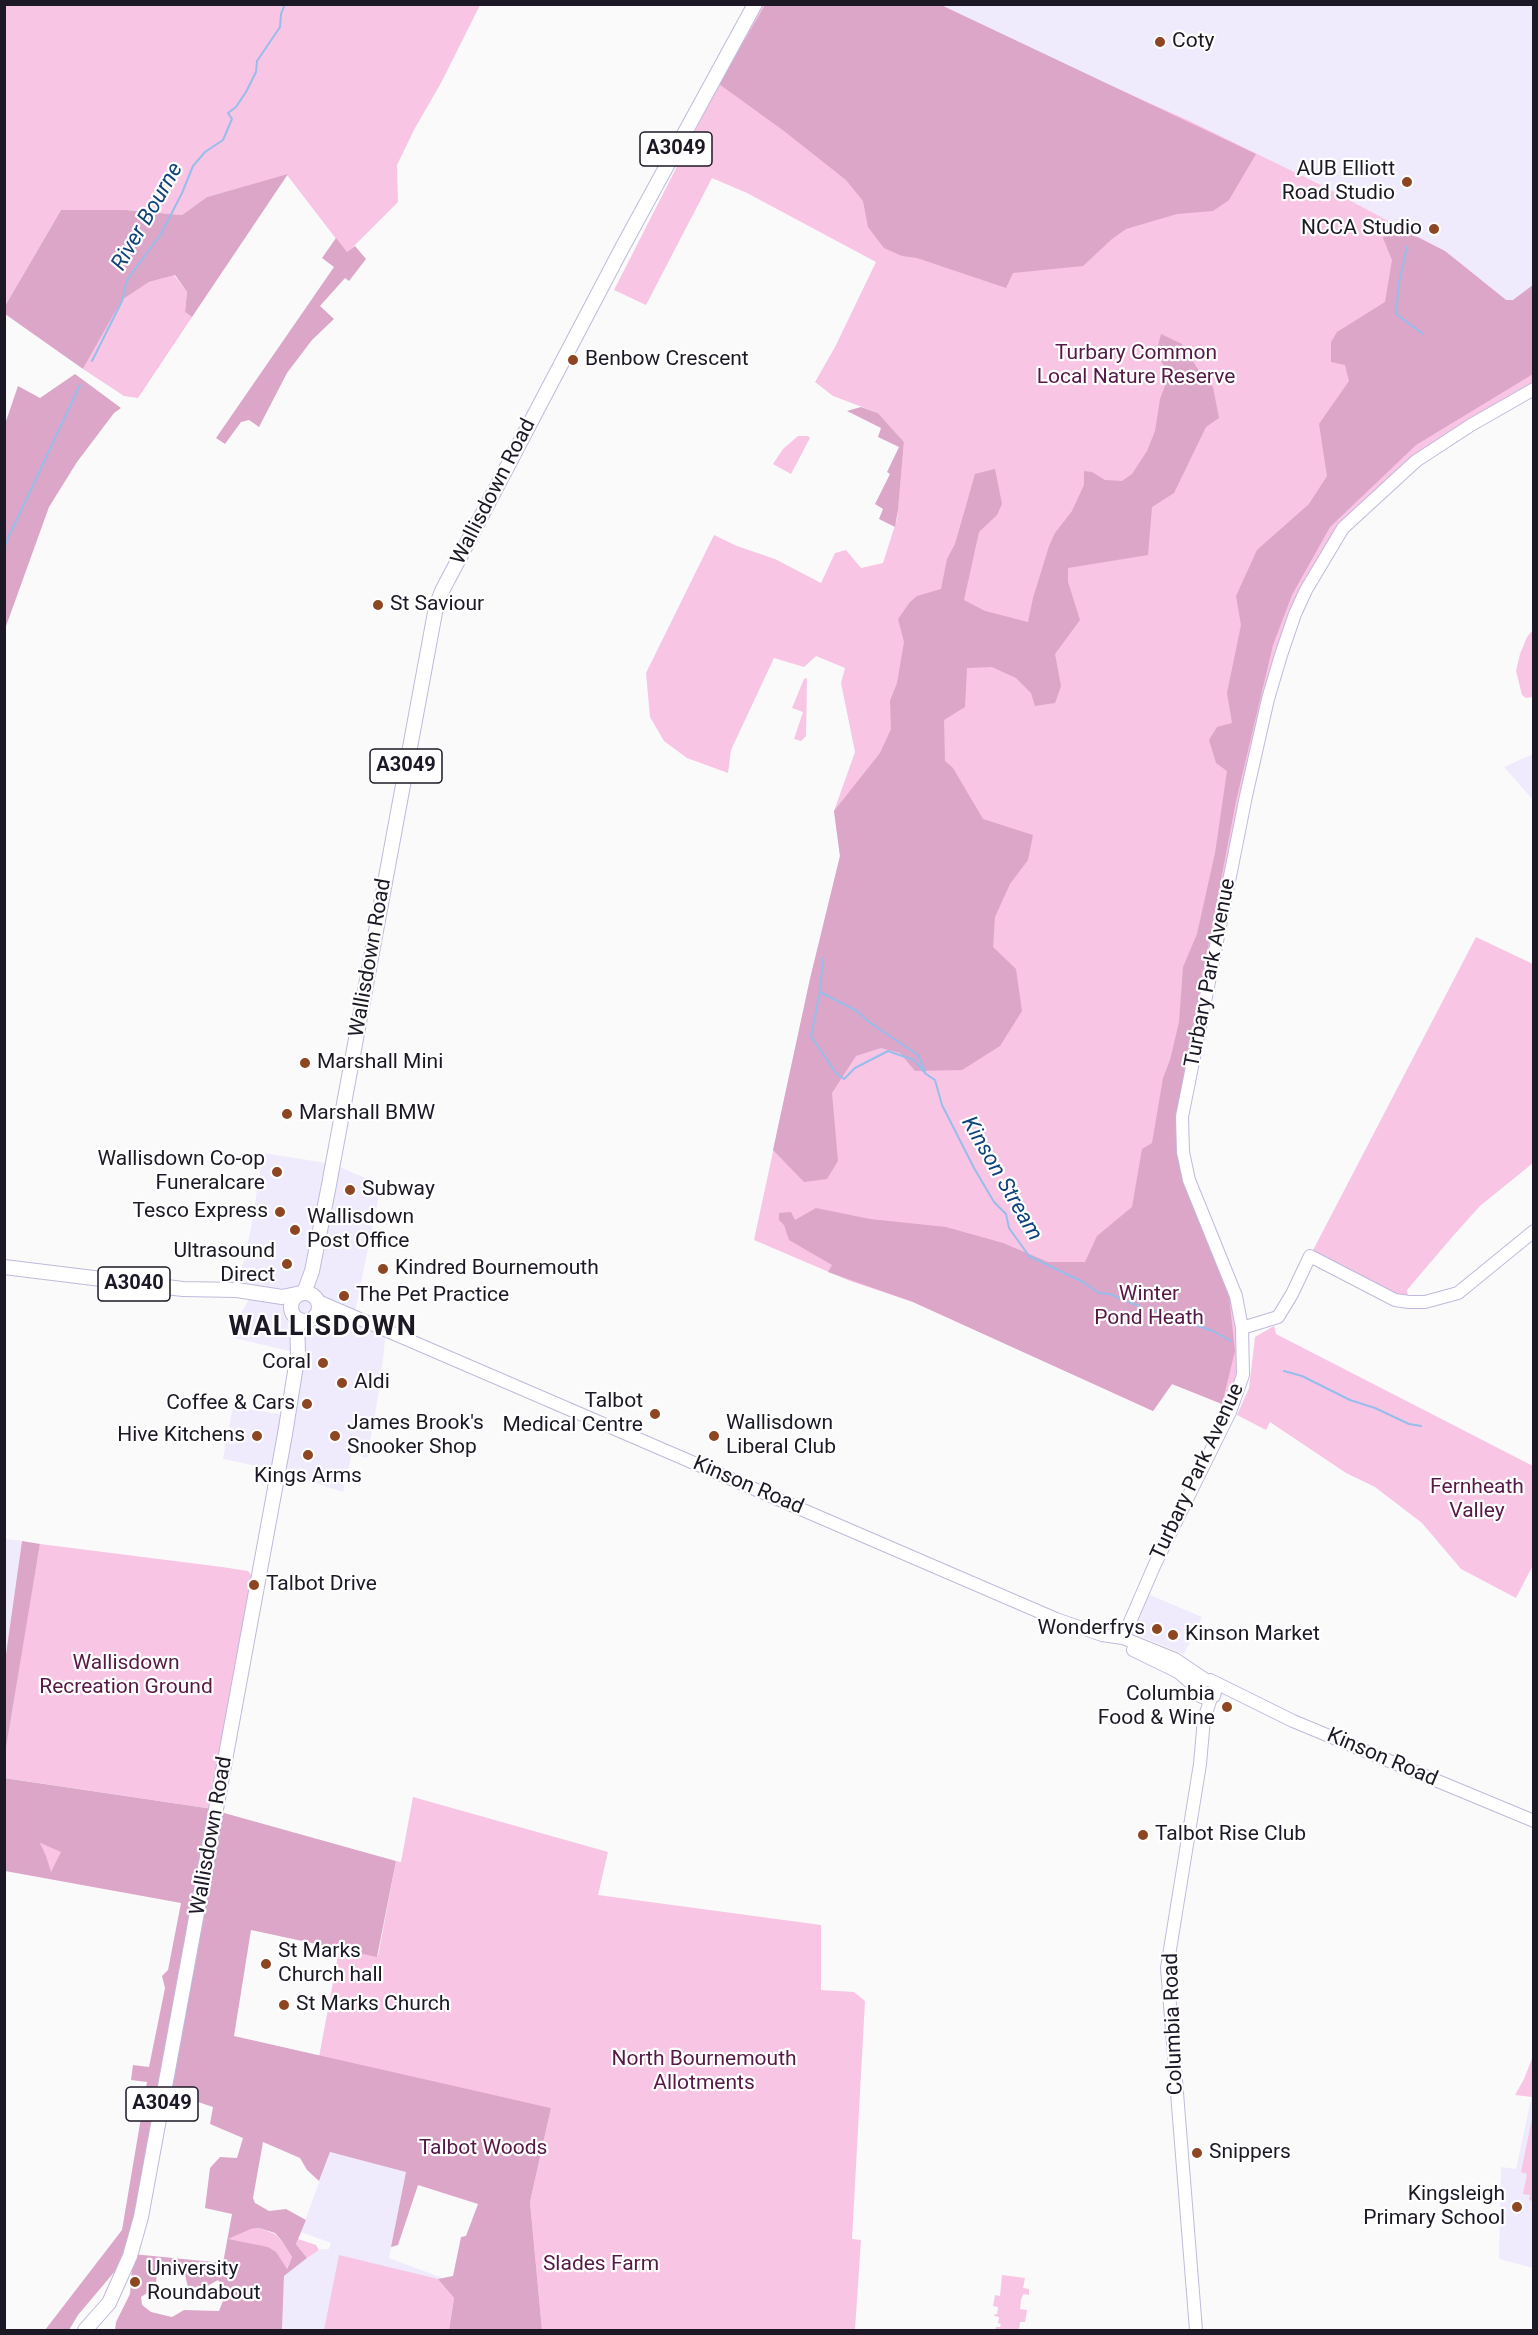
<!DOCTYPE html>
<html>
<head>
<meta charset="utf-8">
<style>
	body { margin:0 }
	#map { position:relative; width:1538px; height:2335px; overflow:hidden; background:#fafafa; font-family:Roboto,sans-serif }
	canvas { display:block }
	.frame { position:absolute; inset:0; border:6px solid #1c1825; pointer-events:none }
</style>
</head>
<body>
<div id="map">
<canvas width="1538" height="2335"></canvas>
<div class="frame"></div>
</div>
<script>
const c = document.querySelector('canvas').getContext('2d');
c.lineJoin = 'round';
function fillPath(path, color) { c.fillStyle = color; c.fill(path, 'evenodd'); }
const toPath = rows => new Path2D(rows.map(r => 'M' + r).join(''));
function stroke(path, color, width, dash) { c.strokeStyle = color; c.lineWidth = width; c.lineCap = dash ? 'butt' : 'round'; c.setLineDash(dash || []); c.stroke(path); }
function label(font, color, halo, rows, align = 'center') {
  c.font = font + ' Roboto,sans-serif'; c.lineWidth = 4.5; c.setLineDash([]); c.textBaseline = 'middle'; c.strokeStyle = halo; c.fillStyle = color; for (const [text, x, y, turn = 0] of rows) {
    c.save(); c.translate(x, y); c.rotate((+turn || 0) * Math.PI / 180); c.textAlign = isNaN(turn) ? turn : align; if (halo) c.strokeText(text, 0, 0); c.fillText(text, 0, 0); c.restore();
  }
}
fillPath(toPath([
	[941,5,1533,5,1533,285,1513,301,1506,300,1485,286,1445,251,1323,186,1190,121,1107,84],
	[1533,754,1533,800,1504,767],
	[263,1153,333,1164,381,1185,354,1317,386,1331,380,1386,367,1458,352,1453,343,1492,277,1470,223,1459,233,1406,288,1416,298,1353,234,1338,239,1317,253,1292,237,1290,251,1228],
	[5,1539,22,1541,5,1661],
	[1143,1592,1202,1617,1184,1654,1142,1637,1123,1638],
	[1533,2090,1533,2268,1499,2259,1501,2167,1516,2169],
	[330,2152,407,2172,389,2258,440,2277,449,2283,449,2330,282,2330,284,2276,315,2252,322,2249,329,2249,331,2243,301,2232]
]), '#efebfc');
fillPath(toPath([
	[764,4,941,5,1107,84,1190,121,1323,186,1445,251,1506,300,1513,300,1533,285,1533,389,1471,425,1366,505,1317,569,1281,655,1182,1117,1183,1152,1236,1296,1243,1375,1232,1408,1172,1384,1153,1411,913,1302,850,1281,754,1240,810,979,840,856,834,811,855,752,841,683,845,668,816,656,804,667,774,658,731,750,728,773,687,758,664,741,650,717,646,673,714,535,737,546,775,559,821,583,835,553,846,550,861,568,883,563,897,519,904,442,878,413,833,396,815,382,835,347,876,262,747,193,712,178,646,305,614,290,719,84],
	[5,5,480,5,441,83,415,128,397,165,398,202,347,253,287,175,207,197,182,215,126,210,61,210,5,306],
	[174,275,187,292,185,312,192,317,138,398,124,396,83,369,122,300,149,282],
	[798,436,808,436,810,438,791,474,773,464,783,449],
	[1533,630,1533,697,1526,698,1522,695,1516,671,1520,654,1527,637],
	[807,678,806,736,801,741,794,739,803,712,792,708,804,679],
	[1476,937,1533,964,1533,1163,1480,1206,1453,1236,1407,1290,1409,1302,1310,1256],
	[1274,1326,1276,1334,1533,1466,1533,1565,1516,1598,1461,1569,1422,1523,1375,1487,1346,1473,1270,1422,1266,1430,1237,1415,1249,1388,1255,1337],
	[40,1544,222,1567,248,1571,251,1575,213,1809,5,1778,5,1747],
	[413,1797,608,1852,598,1895,821,1925,821,1990,854,1992,865,2001,852,2239,861,2240,855,2330,542,2330,530,2202,551,2108,319,2057,339,1950,378,1956,396,1861,401,1862],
	[40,1843,62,1852,51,1873],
	[1533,2056,1532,2097,1515,2095,1524,2079],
	[1533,2114,1534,2114,1533,2201,1529,2200,1530,2195,1523,2194,1527,2174,1521,2172],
	[259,2228,275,2234,282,2241,292,2257,286,2270,227,2239,251,2229],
	[298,2239,316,2245,319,2250,307,2258,296,2244],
	[339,2255,438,2279,454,2298,449,2330,324,2330],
	[1002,2275,1025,2278,1023,2288,1029,2289,1029,2295,1023,2294,1021,2300,1020,2309,1027,2310,1025,2322,1020,2322,1019,2330,995,2330,996,2327,1000,2327,1001,2324,998,2323,999,2317,994,2316,995,2314,997,2314,998,2307,993,2306,995,2295,1000,2296]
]), '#f8c5e5');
fillPath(toPath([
	[765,5,941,5,1256,154,1229,200,1213,211,1177,214,1126,229,1112,239,1083,266,1013,273,1006,288,917,258,902,256,884,248,868,227,863,201,846,180,784,131,719,84],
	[288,174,192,317,185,312,187,292,175,275,149,282,122,300,83,369,5,314,5,306,61,210,126,210,182,215,207,197],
	[1391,224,1445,251,1506,300,1513,300,1533,285,1533,374,1416,445,1330,527,1292,595,1273,645,1236,801,1176,1116,1178,1155,1229,1296,1235,1351,1222,1404,1172,1384,1153,1411,913,1302,828,1272,832,1265,789,1240,784,1225,779,1220,779,1213,791,1212,795,1220,816,1208,870,1219,946,1227,1003,1243,1048,1262,1085,1262,1097,1236,1132,1207,1142,1149,1152,1143,1163,1078,1170,1060,1179,1022,1183,967,1197,934,1215,853,1227,771,1216,763,1209,740,1217,727,1232,723,1227,693,1241,625,1236,596,1257,550,1309,504,1327,476,1319,424,1349,381,1345,365,1331,362,1331,342,1337,332,1385,302,1392,260,1383,238],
	[336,238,347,252,355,246,366,259,349,281,345,278,320,306,334,319,312,340,287,373,259,427,249,420,241,422,225,444,216,438,334,267,322,258],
	[1161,334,1182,344,1199,371,1213,387,1219,418,1206,427,1174,493,1152,507,1148,555,1068,568,1068,582,1080,620,1055,654,1061,686,1055,703,1035,706,1031,693,1016,678,992,667,967,668,965,707,944,720,945,761,953,768,983,819,1033,835,1028,860,1010,884,995,917,993,947,1016,969,1022,1011,1000,1046,962,1070,915,1071,900,1053,881,1048,856,1056,832,1093,838,1161,827,1179,804,1182,773,1150,810,979,840,856,834,811,880,753,891,729,890,701,897,683,904,642,898,619,910,602,917,596,941,589,947,559,955,544,975,474,995,469,1002,504,997,515,979,532,964,600,985,611,1028,622,1033,598,1049,546,1055,533,1072,511,1084,485,1084,471,1092,472,1105,480,1122,481,1132,474,1147,451,1155,431,1160,399,1168,378,1157,349],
	[75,374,121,408,114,413,77,462,49,507,5,629,5,424,18,386,40,398],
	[861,407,878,413,904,442,898,510,895,527,879,519,883,509,875,504,890,474,887,472,899,447,878,437,881,428,847,411],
	[22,1541,40,1544,5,1753,5,1661],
	[4,1778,213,1809,138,2215,121,2264,78,2315,69,2330,45,2330,122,2230,147,2082,131,2080,133,2065,149,2067,165,1988,162,1976,168,1970,181,1903,5,1871],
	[40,1843,61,1852,51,1872,46,1856],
	[217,1811,396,1861,377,1957,251,1930,234,2036,551,2108,530,2202,542,2330,449,2330,454,2298,438,2279,453,2276,461,2237,466,2236,478,2204,418,2185,398,2245,391,2247,406,2172,330,2152,319,2181,307,2170,300,2158,263,2142,253,2198,255,2203,269,2211,286,2209,306,2220,296,2244,307,2258,284,2276,282,2330,115,2330,116,2322,130,2294,133,2254,223,2263,232,2214,205,2208,210,2168,220,2157,237,2158,243,2138,210,2124,213,2107,165,2091],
	[259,2228,275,2233,282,2241,292,2257,287,2269,276,2252,268,2247,228,2239,251,2229],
	[157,2268,185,2275,188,2287,204,2288,218,2280,226,2293,219,2311,184,2310,172,2317,151,2312,142,2305,141,2297,156,2287]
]), '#dca6c8');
stroke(toPath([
	[1407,247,1399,282,1396,314,1423,334],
	[92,361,122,301,127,280,161,234,182,193,193,166,205,152,223,140,232,119,228,113,236,107,246,92,256,72,257,61,280,27,281,14,285,4],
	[4,547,80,385],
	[823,958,820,992,811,1036,836,1073,844,1079,855,1068,888,1051,914,1060,926,1074,935,1080,942,1105,974,1168,994,1202,1006,1214,1009,1228,1029,1256,1083,1282,1099,1293,1110,1294,1139,1306],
	[820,992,857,1011,869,1022,918,1055,925,1072],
	[1148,1309,1213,1331,1231,1341],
	[1284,1371,1302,1376,1350,1400,1375,1408,1409,1424,1421,1426]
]), '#97beeb', 2);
const secondary = toPath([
	[318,1301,1056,1619,1102,1635,1123,1638,1175,1659,1206,1680],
	[317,1315,341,1312],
	[1242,1328,1278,1317,1292,1294,1310,1256,1395,1300,1409,1302,1425,1302,1458,1293,1534,1231],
	[1123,1638,1155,1564,1230,1412,1243,1375,1242,1328,1236,1296,1189,1180,1183,1152,1182,1117,1246,796,1268,699,1281,655,1295,614,1306,590,1343,528,1416,461,1471,425,1534,389],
	[1133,1650,1178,1672,1198,1689],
	[1214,1683,1216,1688,1214,1696,1207,1699,1200,1696,1198,1689,1200,1684,1206,1680,1210,1680,1293,1721,1534,1821],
	[1196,2330,1167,1968,1200,1764,1204,1719,1211,1698]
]);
const primary = toPath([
	[4,1267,183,1289,237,1290,282,1297,301,1293],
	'291 1307a14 14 0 1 1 28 0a14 14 0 1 1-28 0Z',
	[304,1293,312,1271,328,1190,436,607,442,591,622,248,755,4],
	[85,2330,109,2303,130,2256,141,2217,285,1434,298,1353,297,1319]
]);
stroke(secondary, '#c1b9db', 14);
stroke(primary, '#c1b9db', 16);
stroke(secondary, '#fff', 12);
stroke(primary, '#fff', 14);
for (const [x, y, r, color] of [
	[1160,42,6,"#8d4621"],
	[1407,182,6,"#8d4621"],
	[1434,229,6,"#8d4621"],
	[573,360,6,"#8d4621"],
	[378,605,6,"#8d4621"],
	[305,1063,6,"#8d4621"],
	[287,1114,6,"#8d4621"],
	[277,1172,6,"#8d4621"],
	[350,1190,6,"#8d4621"],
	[280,1212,6,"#8d4621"],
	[295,1230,6,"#8d4621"],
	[287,1264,6,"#8d4621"],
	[383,1269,6,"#8d4621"],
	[344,1296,6,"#8d4621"],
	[323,1363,6,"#8d4621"],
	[342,1383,6,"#8d4621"],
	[307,1404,6,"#8d4621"],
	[655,1414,6,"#8d4621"],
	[257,1436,6,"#8d4621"],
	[335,1436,6,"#8d4621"],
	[714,1436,6,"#8d4621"],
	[308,1455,6,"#8d4621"],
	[254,1585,6,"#8d4621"],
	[1157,1629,6,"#8d4621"],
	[1173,1635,6,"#8d4621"],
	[1227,1707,6,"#8d4621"],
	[1143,1835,6,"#8d4621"],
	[266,1964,6,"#8d4621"],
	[284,2005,6,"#8d4621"],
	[1197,2153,6,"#8d4621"],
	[1517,2207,6,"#8d4621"],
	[135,2282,6,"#8d4621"]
]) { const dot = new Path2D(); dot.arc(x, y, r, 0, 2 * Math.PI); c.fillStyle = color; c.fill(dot); stroke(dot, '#fff', 2); }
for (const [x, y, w] of [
	[676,149,72],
	[406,766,72],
	[134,1284,72],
	[162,2104,72]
]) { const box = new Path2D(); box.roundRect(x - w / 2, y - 17, w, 34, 4.5); c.fillStyle = '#fff'; c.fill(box); stroke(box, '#1c1825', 1.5); }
label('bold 20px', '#1c1825', null, [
	["A3049",676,149],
	["A3049",406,766],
	["A3040",134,1284],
	["A3049",162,2104]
]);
label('21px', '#1c1825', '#fff', [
	["Coty",1172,42],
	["AUB Elliott",1395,170,"right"],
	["Road Studio",1395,194,"right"],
	["NCCA Studio",1422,229,"right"],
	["Benbow Crescent",585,360],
	["St Saviour",390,605],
	["Marshall Mini",317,1063],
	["Marshall BMW",299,1114],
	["Wallisdown Co-op",265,1160,"right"],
	["Funeralcare",265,1184,"right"],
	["Subway",362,1190],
	["Tesco Express",268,1212,"right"],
	["Wallisdown",307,1218],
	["Post Office",307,1242],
	["Ultrasound",275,1252,"right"],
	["Direct",275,1276,"right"],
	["Kindred Bournemouth",395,1269],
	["The Pet Practice",356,1296],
	["Coral",311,1363,"right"],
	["Aldi",354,1383],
	["Talbot",643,1402,"right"],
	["Medical Centre",643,1426,"right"],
	["Coffee & Cars",295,1404,"right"],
	["James Brook's",347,1424],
	["Snooker Shop",347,1448],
	["Wallisdown",726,1424],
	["Liberal Club",726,1448],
	["Hive Kitchens",245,1436,"right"],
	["Kings Arms",308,1477,"center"],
	["Talbot Drive",266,1585],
	["Wonderfrys",1145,1629,"right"],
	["Kinson Market",1185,1635],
	["Columbia",1215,1695,"right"],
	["Food & Wine",1215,1719,"right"],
	["Talbot Rise Club",1155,1835],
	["St Marks",278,1952],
	["Church hall",278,1976],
	["St Marks Church",296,2005],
	["Snippers",1209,2153],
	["Kingsleigh",1505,2195,"right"],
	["Primary School",1505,2219,"right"],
	["University",147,2270],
	["Roundabout",147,2294]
], 'left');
label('21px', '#561845', '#fff', [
	["Turbary Common",1136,354],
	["Local Nature Reserve",1136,378],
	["Winter",1149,1295],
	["Pond Heath",1149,1319],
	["Fernheath",1477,1488],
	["Valley",1477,1512],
	["Wallisdown",126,1664],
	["Recreation Ground",126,1688],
	["North Bournemouth",704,2060],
	["Allotments",704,2084],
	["Talbot Woods",483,2149],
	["Slades Farm",601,2265]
]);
label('21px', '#1c1825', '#fff', [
	["Wallisdown Road",494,492,-63],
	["Wallisdown Road",371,958,-80],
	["Turbary Park Avenue",1211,973,-79],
	["Turbary Park Avenue",1198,1472,-65],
	["Kinson Road",748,1486,23],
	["Kinson Road",1382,1758,23],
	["Wallisdown Road",212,1836,-80],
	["Columbia Road",1174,2024,-92]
]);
label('italic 22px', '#0e447a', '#fff', [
	["River Bourne",148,217,-60],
	["Kinson Stream",1001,1179,60]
]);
c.letterSpacing = '1.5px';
label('bold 27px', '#1c1825', '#fff', [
	["WALLISDOWN",323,1328]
]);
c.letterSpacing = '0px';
</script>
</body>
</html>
